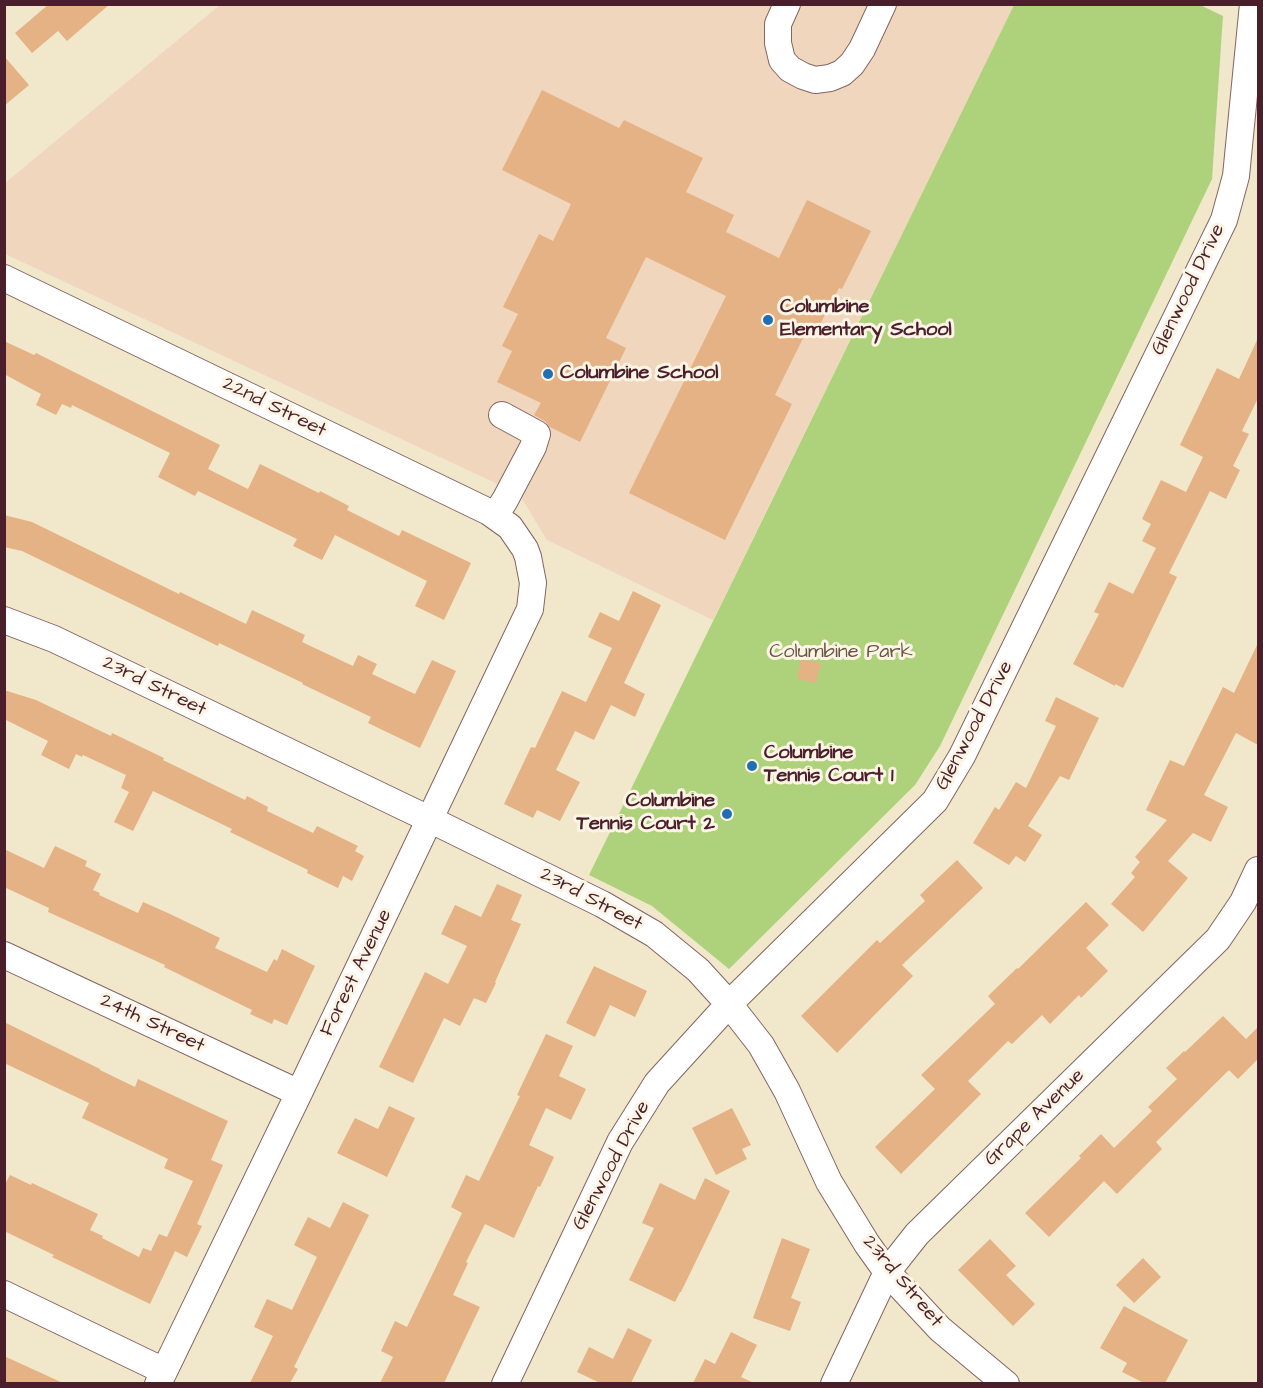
<!DOCTYPE html>
<html>
<head>
<meta charset="utf-8">
<style>
	body { margin:0 }
	#map { position:relative; width:1263px; height:1388px; overflow:hidden; background:#f1e7ca; font-family:"Architects Daughter",sans-serif }
	canvas { display:block }
	.frame { position:absolute; inset:0; border:6px solid #4a1f2b; pointer-events:none }
</style>
</head>
<body>
<div id="map">
<canvas width="1263" height="1388"></canvas>
<div class="frame"></div>
</div>
<script>
const c = document.querySelector('canvas').getContext('2d');
c.lineJoin = 'round';
function fillPath(path, color) { c.fillStyle = color; c.fill(path, 'evenodd'); }
const toPath = rows => new Path2D(rows.map(r => 'M' + r).join(''));
function stroke(path, color, width, dash) { c.strokeStyle = color; c.lineWidth = width; c.lineCap = dash ? 'butt' : 'round'; c.setLineDash(dash || []); c.stroke(path); }
function label(font, color, halo, rows, align = 'center') {
  c.font = font + ' "Architects Daughter",sans-serif'; c.lineWidth = 6; c.setLineDash([]); c.textBaseline = 'middle'; c.strokeStyle = halo; c.fillStyle = color; for (const [text, x, y, turn = 0] of rows) {
    c.save(); c.translate(x, y); c.rotate((+turn || 0) * Math.PI / 180); c.textAlign = isNaN(turn) ? turn : align; if (halo) c.strokeText(text, 0, 0); c.fillText(text, 0, 0); c.restore();
  }
}
fillPath(toPath([
	[220,5,1014,5,713,620,547,540,519,494,5,254,5,183]
]), '#f0d6bc');
fillPath(toPath([
	[1198,4,1223,16,1212,179,940,746,915,785,729,969,652,906,589,875,1014,5]
]), '#aed27b');
fillPath(toPath([
	[49,4,110,4,67,41,58,31,32,53,15,33],
	[4,56,29,85,4,106],
	[542,90,619,128,624,120,703,158,686,192,734,215,726,232,779,258,807,200,871,231,842,289,839,288,817,330,809,326,775,395,792,404,725,540,629,493,726,296,646,257,606,338,626,348,580,442,550,427,545,421,534,415,541,403,497,382,512,351,502,346,518,314,503,307,539,234,553,241,571,204,502,170],
	[1258,338,1258,398,1242,431,1249,434,1233,466,1240,470,1226,499,1210,491,1169,573,1177,577,1138,658,1123,688,1115,684,1115,686,1073,664,1099,614,1094,612,1109,582,1133,594,1156,548,1142,541,1151,524,1142,519,1161,480,1186,492,1203,457,1180,445,1217,368,1239,379],
	[4,341,34,355,36,353,220,445,208,469,248,489,260,464,319,493,320,491,349,506,347,510,399,536,402,530,471,563,444,620,415,606,427,581,335,535,322,560,293,546,297,539,198,491,195,496,158,477,170,453,72,405,71,408,62,404,56,415,36,405,41,394,4,374],
	[4,515,32,522,179,594,180,592,246,624,252,610,305,635,302,642,353,666,358,655,377,664,372,674,415,694,432,660,456,671,420,748,368,723,371,717,302,684,303,683,219,643,218,646,22,551,4,547],
	[633,591,661,605,624,683,645,694,635,717,611,705,594,740,575,731,556,770,580,782,560,821,537,810,533,818,504,804,531,747,535,748,562,691,586,702,612,648,588,637,600,612,619,621],
	[1258,643,1258,745,1236,733,1204,795,1228,807,1211,842,1193,833,1168,861,1188,878,1143,932,1111,904,1135,877,1131,873,1140,862,1135,857,1167,820,1146,810,1170,760,1184,766,1223,687,1234,693],
	[801,659,821,663,816,683,797,679],
	[4,690,36,700,111,736,112,733,164,758,163,760,245,800,247,796,268,807,267,811,313,833,317,826,358,846,355,851,364,856,352,881,343,876,338,888,307,873,308,870,230,832,232,829,153,791,133,831,114,822,129,792,121,788,126,775,83,755,82,757,76,754,69,769,41,755,48,741,4,719],
	[1056,697,1099,718,1069,780,1060,776,1028,826,1042,835,1025,862,1016,856,1009,865,973,843,995,807,999,810,1016,782,1026,788,1056,726,1045,721],
	[55,846,87,861,85,866,101,874,93,890,100,893,99,895,138,913,143,902,170,914,220,938,215,948,267,972,274,959,277,961,282,949,315,966,287,1025,274,1019,272,1024,250,1014,252,1010,164,967,165,965,48,912,49,908,4,887,4,849,44,868],
	[957,860,983,888,902,965,913,976,837,1053,801,1016,877,940,880,943,925,901,920,895],
	[497,884,522,895,511,920,521,924,495,982,496,983,486,1003,474,998,460,1026,444,1018,413,1083,379,1067,425,972,448,984,467,946,441,934,455,905,481,917],
	[1086,902,1109,925,1086,948,1108,971,1081,998,1079,995,1050,1024,1042,1015,1012,1044,1008,1041,968,1081,981,1094,901,1174,875,1147,935,1089,921,1075,995,1004,988,996,1017,968,1018,969],
	[594,966,647,991,635,1017,610,1005,595,1037,566,1023],
	[1223,1016,1246,1039,1258,1027,1258,1059,1238,1079,1229,1070,1156,1142,1162,1149,1117,1194,1104,1181,1049,1237,1025,1213,1081,1158,1079,1156,1101,1134,1114,1148,1152,1111,1148,1107,1177,1079,1166,1068,1184,1051,1185,1052],
	[4,1022,100,1069,100,1070,135,1087,138,1079,228,1121,211,1160,223,1165,197,1224,202,1226,187,1257,175,1251,150,1304,52,1257,54,1255,4,1231,4,1186,10,1175,31,1185,32,1183,98,1214,90,1230,103,1236,102,1238,139,1257,143,1248,151,1251,159,1234,167,1237,193,1181,164,1168,168,1159,82,1118,89,1103,4,1063],
	[546,1034,573,1046,559,1076,586,1089,571,1120,546,1108,529,1145,554,1157,540,1187,538,1186,514,1238,485,1224,466,1262,468,1263,453,1295,480,1307,444,1383,380,1383,393,1357,381,1351,395,1321,407,1327,462,1213,451,1207,466,1175,479,1181,520,1096,517,1095],
	[389,1106,415,1118,387,1177,337,1153,355,1118,378,1129],
	[732,1108,751,1145,742,1149,747,1159,716,1175,692,1128],
	[705,1178,730,1191,681,1292,680,1292,675,1302,629,1280,654,1228,642,1223,660,1183,695,1200],
	[343,1202,369,1215,294,1367,298,1369,290,1383,250,1383,273,1336,254,1327,267,1299,292,1310,317,1257,294,1245,308,1217,330,1228],
	[782,1238,810,1249,791,1298,801,1302,790,1331,753,1318],
	[990,1239,1016,1266,1006,1275,1035,1304,1013,1326,958,1270],
	[1143,1258,1161,1277,1134,1303,1116,1285],
	[1124,1306,1188,1340,1165,1383,1144,1383,1122,1372,1127,1363,1100,1348],
	[628,1328,652,1340,631,1383,600,1383,577,1372,589,1347,613,1359],
	[731,1332,757,1345,741,1377,754,1383,693,1383,705,1359,715,1364],
	[4,1356,63,1383,4,1383]
]), '#e5b285');
const minor = toPath([
	[787,4,778,24,778,43,782,60,790,69,803,76,815,80,830,78,842,73,852,64,862,49,883,4],
	[4,278,489,512,510,527,525,549,528,557,533,583,530,609,299,1093,158,1384],
	[495,516,505,500,533,447,537,434,502,415],
	[4,620,54,639,431,820,602,904,654,934,698,970,729,1004,761,1045,787,1091,829,1182,867,1244,887,1272,940,1329,1006,1384],
	[4,955,299,1093],
	[4,1294,164,1371],
	[505,1384,620,1142,657,1083,729,1004,935,801,962,756,1224,220,1236,176,1253,4],
	[834,1384,887,1272,917,1234,1218,939,1243,902,1258,870]
]);
stroke(minor, '#846563', 28);
stroke(minor, '#fff', 26);
for (const [x, y, r, color] of [
	[768,320,6,"#1f6fb2"],
	[548,374,6,"#1f6fb2"],
	[752,766,6,"#1f6fb2"],
	[727,814,6,"#1f6fb2"]
]) { const dot = new Path2D(); dot.arc(x, y, r, 0, 2 * Math.PI); c.fillStyle = color; c.fill(dot); stroke(dot, '#fcf5e5', 2); }
label('20px', '#4a1f2b', '#fcf5e5', [
	["Glenwood Drive",1189,290,-64],
	["22nd Street",274,408,26],
	["23rd Street",154,687,26],
	["Glenwood Drive",975,726,-62],
	["23rd Street",591,900,28],
	["Forest Avenue",357,973,-64],
	["24th Street",152,1024,25],
	["Grape Avenue",1035,1118,-44],
	["Glenwood Drive",612,1166,-62],
	["23rd Street",902,1282,50]
]);
label('bold 20px', '#4a1f2b', '#fcf5e5', [
	["Columbine",780,308],
	["Elementary School",780,331],
	["Columbine School",560,374],
	["Columbine",764,754],
	["Tennis Court 1",764,777],
	["Columbine",715,802,"right"],
	["Tennis Court 2",715,825,"right"]
], 'left');
label('20px', '#685543', '#fcf5e5', [
	["Columbine Park",841,653]
]);
</script>
</body>
</html>
